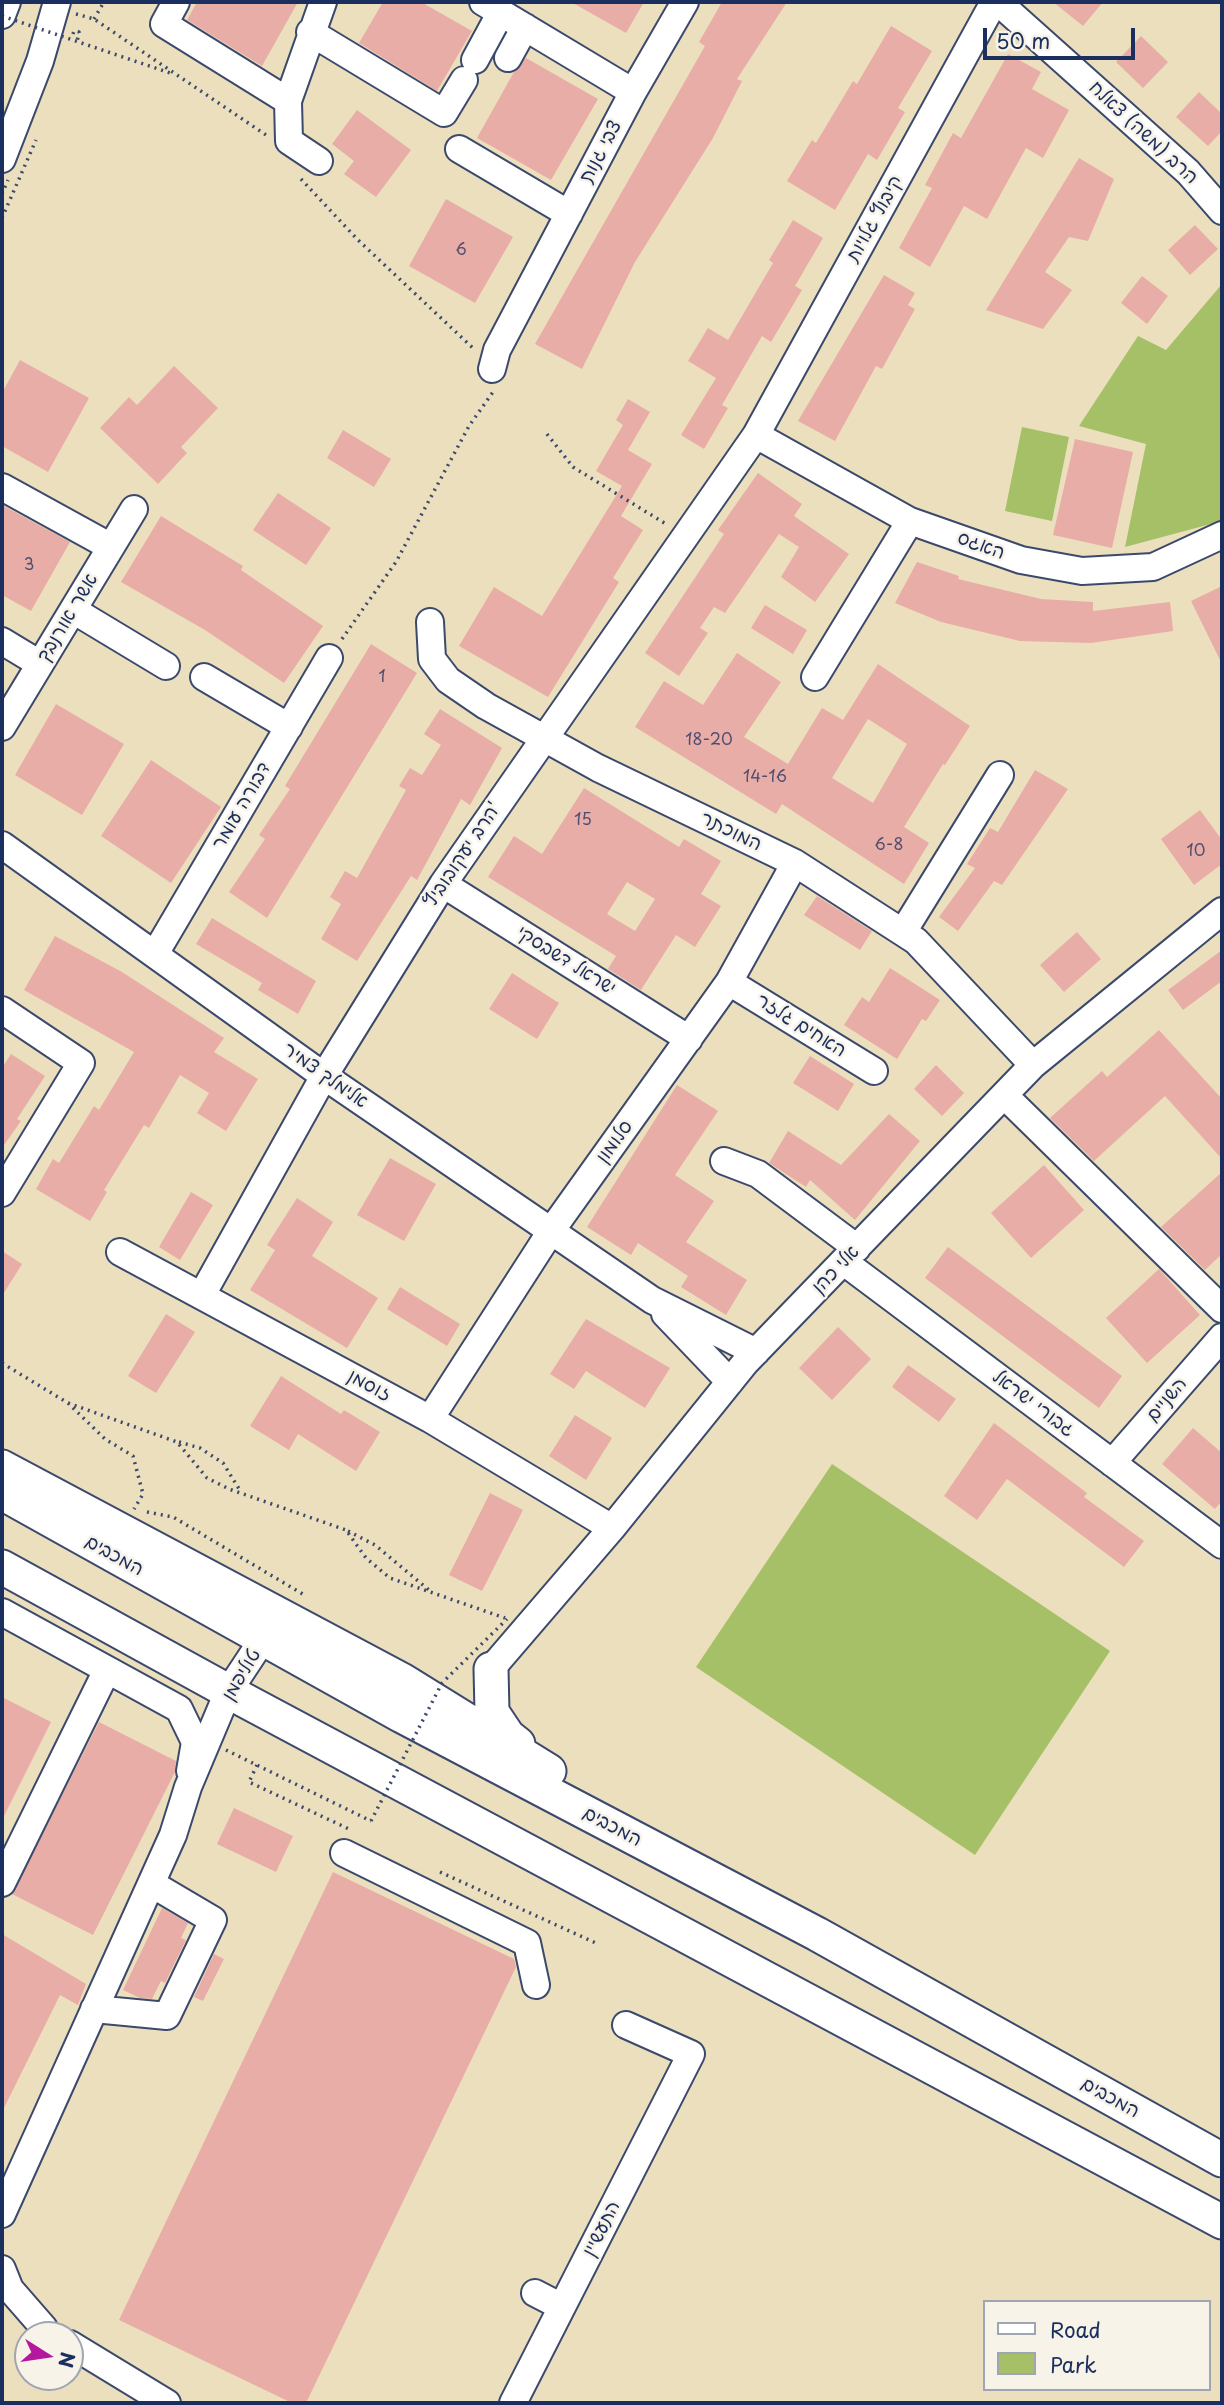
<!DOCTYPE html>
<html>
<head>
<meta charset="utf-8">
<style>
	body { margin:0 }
	#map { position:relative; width:1224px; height:2405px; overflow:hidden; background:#ecdfbd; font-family:"Playpen Sans",sans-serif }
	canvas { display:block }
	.frame { position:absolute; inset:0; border:4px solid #1b2f5e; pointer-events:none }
	.legend { position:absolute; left:983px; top:2300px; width:228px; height:91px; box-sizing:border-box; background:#f7f3e8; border:2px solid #9fa5b1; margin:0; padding:9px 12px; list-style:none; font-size:21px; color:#1b2f5e }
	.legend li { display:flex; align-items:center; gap:14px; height:35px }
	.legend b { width:35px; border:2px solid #9fa5b1 }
	.north { position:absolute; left:14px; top:2321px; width:70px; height:70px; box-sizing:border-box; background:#f7f3e8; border:2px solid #9fa5b1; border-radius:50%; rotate:102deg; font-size:19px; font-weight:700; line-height:28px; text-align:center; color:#1b2f5e }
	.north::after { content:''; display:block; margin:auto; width:24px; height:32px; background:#b5179e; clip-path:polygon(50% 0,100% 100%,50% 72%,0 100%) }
	.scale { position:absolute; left:983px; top:28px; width:152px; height:32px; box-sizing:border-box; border:4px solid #1b2f5e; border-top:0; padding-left:9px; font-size:21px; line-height:24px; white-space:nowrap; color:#1b2f5e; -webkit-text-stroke:5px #f7f3e8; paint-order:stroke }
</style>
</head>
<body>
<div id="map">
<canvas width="1224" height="2405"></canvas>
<div class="frame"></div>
<ul class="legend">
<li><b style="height:9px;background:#fff"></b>Road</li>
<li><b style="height:19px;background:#a5c066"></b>Park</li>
</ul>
<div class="north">N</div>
<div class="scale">50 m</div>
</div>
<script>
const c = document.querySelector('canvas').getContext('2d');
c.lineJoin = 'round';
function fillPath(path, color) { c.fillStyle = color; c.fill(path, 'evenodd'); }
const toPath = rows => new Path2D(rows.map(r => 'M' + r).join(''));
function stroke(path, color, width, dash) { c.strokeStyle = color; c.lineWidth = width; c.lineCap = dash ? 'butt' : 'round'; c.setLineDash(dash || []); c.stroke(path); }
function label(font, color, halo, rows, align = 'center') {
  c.font = font + ' "Playpen Sans","Playpen Sans Hebrew",sans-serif'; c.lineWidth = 5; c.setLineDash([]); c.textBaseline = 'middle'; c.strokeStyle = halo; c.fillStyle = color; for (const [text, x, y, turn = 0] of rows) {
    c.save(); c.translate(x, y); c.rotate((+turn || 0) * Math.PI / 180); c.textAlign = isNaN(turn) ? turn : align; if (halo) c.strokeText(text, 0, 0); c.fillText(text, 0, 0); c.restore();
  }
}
fillPath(toPath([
	[1222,284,1222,521,1125,547,1146,444,1079,426,1138,336,1166,350],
	[1022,427,1069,437,1052,521,1005,511],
	[832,1464,1110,1651,975,1855,696,1667]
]), '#a5c066');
fillPath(toPath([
	[197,2,298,2,262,66,187,20],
	[383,2,421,2,472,31,437,91,359,43],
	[571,2,644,2,626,33],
	[722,2,787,2,737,79,742,81,713,138,635,262,582,369,535,344,705,46,699,42],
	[1053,2,1103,2,1083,26],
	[891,26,932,51,898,108,905,112,877,160,868,154,835,210,787,181,812,140,816,143,853,81,857,84],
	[1141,36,1168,62,1143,88,1116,62],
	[1008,54,1041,72,1032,89,1069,110,1043,158,1026,148,987,219,964,206,930,267,899,248,932,188,925,185,953,133,961,138],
	[526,58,598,99,551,180,477,138,514,72],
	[1199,92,1222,114,1222,131,1208,146,1176,117],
	[357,110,411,150,376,197,344,174,354,161,332,144],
	[1079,158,1114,179,1088,241,1069,237,1045,272,1072,290,1043,329,986,310],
	[446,199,513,237,475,303,409,266],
	[793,220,823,238,795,286,802,290,771,342,762,336,722,405,728,408,704,449,681,435,716,378,688,361,708,328,728,340,773,263,769,260],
	[1195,225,1218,249,1190,275,1168,250],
	[884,275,915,293,908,305,915,309,882,369,876,366,835,441,798,421],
	[1142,276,1168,296,1147,324,1121,303],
	[20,360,89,398,48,472,2,446,2,393],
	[174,366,218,408,181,447,187,453,158,484,100,428,129,397,137,405],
	[628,399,650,412,628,450,652,464,621,516,643,530,613,578,619,582,548,697,459,646,494,587,542,616,622,486,596,471,623,425,616,420],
	[343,430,391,459,374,487,327,458],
	[1075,439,1133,452,1112,548,1053,535],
	[758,473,802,504,794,516,849,554,815,602,781,577,799,547,779,534,725,613,714,607,700,628,708,633,679,676,645,653,724,534,718,530],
	[278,493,331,528,306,565,253,530],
	[2,505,70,542,31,611,2,595],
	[161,516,243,566,241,570,323,626,284,683,205,630,121,582],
	[917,562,959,576,958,579,1041,599,1093,602,1093,611,1170,602,1173,631,1091,643,1020,641,941,622,895,603],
	[1222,586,1222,664,1191,601],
	[765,605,807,630,793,654,751,628],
	[371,644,417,673,267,918,229,892,265,839,259,835,290,789,285,786],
	[737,653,781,682,744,737,788,764,822,708,843,720,878,664,970,726,945,765,943,764,904,827,929,843,904,884,782,804,776,814,635,727,664,681,703,705],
	[868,719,907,744,873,803,832,778],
	[56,704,124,744,82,815,15,775],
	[440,709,502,748,470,805,461,799,417,880,411,876,357,961,321,939,341,904,330,897,345,871,357,878,406,790,399,786,410,768,422,775,441,745,424,734],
	[151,760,221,807,171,883,101,836],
	[1035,770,1068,789,1002,885,994,881,958,931,939,917,975,868,967,864,990,828,998,832],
	[584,788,679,847,684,839,721,861,701,894,721,906,695,947,676,935,641,990,608,969,616,956,488,877,514,836,542,854],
	[627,882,655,899,635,931,607,914],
	[1200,810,1222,840,1222,864,1194,885,1161,839],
	[817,896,872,931,860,950,804,915],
	[212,918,316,981,298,1014,258,990,262,983,196,944],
	[1077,932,1101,959,1064,992,1040,965],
	[55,936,122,972,224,1038,214,1052,258,1079,226,1131,197,1113,209,1093,180,1075,149,1128,144,1125,104,1190,107,1192,90,1221,36,1189,53,1159,59,1163,94,1106,99,1110,134,1052,24,990],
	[1222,950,1222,981,1183,1010,1168,990],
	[890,968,940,1000,926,1021,922,1019,897,1059,844,1025,862,997,869,1002],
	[512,973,559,1003,537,1039,489,1009],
	[1159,1030,1222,1099,1222,1159,1165,1096,1094,1161,1050,1118,1102,1071,1107,1077],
	[11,1054,45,1076,17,1119,21,1121,2,1148,2,1068],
	[810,1056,854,1084,838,1111,793,1083],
	[936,1065,964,1093,942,1116,914,1089],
	[677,1085,718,1111,675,1175,714,1201,686,1242,747,1280,726,1315,681,1287,688,1276,638,1243,631,1255,587,1227],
	[889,1114,920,1141,855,1220,810,1180,806,1187,769,1163,788,1131,841,1165],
	[390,1158,436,1184,404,1241,357,1215],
	[1044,1165,1084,1210,1031,1258,991,1213],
	[1222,1172,1222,1254,1205,1270,1161,1227],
	[191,1192,213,1205,180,1260,159,1247],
	[297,1198,333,1222,312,1256,378,1298,347,1348,250,1290,275,1250,267,1245],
	[948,1247,1122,1376,1099,1408,925,1278],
	[2,1251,22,1264,2,1296],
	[1159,1269,1200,1315,1147,1363,1106,1318],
	[400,1287,460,1324,447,1346,387,1309],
	[166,1314,195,1332,156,1393,128,1376],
	[586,1319,670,1368,645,1408,586,1371,574,1389,550,1374],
	[838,1327,871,1359,832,1400,799,1368],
	[908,1365,956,1399,939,1422,892,1387],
	[281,1376,341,1414,344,1410,380,1432,356,1471,298,1434,289,1450,250,1426],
	[575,1415,612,1438,586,1480,549,1456],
	[994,1423,1087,1493,1084,1497,1144,1541,1124,1567,1007,1479,977,1520,944,1496],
	[1193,1428,1222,1453,1222,1501,1215,1509,1162,1464],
	[490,1493,523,1510,482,1591,449,1575],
	[2,1697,51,1722,2,1820],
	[99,1722,176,1761,175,1772,93,1935,12,1894],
	[234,1808,293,1836,276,1872,217,1844],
	[333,1872,514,1959,516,1967,306,2403,292,2403,119,2320],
	[162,1908,188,1923,181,1938,186,1940,165,1983,161,1981,152,1999,140,1998,123,1990],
	[2,1934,86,1984,78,2005,60,1995,2,2112],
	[214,1954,224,1959,203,2001,194,1997]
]), '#e9ada7');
const minor = toPath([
	[176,2,164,24,288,101],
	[483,2,633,92,497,350,492,369],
	[998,2,1188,172,1222,211],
	[2,15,7,2],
	[310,32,444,113,464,80],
	[508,58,525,27],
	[475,60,501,12],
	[633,92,685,2],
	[459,149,569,214],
	[2,159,40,61,57,2],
	[319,161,289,141,288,101,323,2],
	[756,435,910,521,1021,560,1082,571,1153,567,1222,535],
	[2,487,111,547],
	[73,610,166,666],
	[430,622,432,659,448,680,486,706,598,768,795,863,916,941,1033,1065],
	[2,641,40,664],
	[204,677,289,727],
	[815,677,910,521],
	[2,727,134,509],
	[2,845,324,1076,652,1300,756,1352],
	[443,884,689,1039],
	[903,932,1000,775],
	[155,954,329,658],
	[729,982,874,1071],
	[2,1010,81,1063,2,1193],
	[1004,1095,1222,1309],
	[724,1161,758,1174,857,1248],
	[120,1252,430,1419,612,1528],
	[844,1262,1222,1545],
	[202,1295,324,1076,443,884,756,435,994,2],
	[665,1314,730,1382],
	[430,1419,551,1231,729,982,795,863],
	[1112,1463,1222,1337],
	[2,1612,179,1709,195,1742,190,1771],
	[491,1669,612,1528,745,1363,1033,1065,1222,911],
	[344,1853,527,1943,536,1985],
	[2,1883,107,1670],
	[94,2009,167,2016,213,1920,152,1884],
	[2,2214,173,1835,188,1787,228,1692,263,1639],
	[2,2269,10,2289,44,2328],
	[535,2293,562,2307],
	[70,2344,167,2403],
	[513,2403,691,2054,626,2025]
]);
const major = toPath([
	[2,1467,402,1680,549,1771],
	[2,1493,402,1716,817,1934,1222,2160],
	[2,1567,244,1700,1222,2222],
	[491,1669,492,1712,508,1736,518,1744]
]);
stroke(minor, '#3a496c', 30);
stroke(major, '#3a496c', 37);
stroke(toPath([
	[76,14,94,19,266,135],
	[94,19,104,2],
	[73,34,74,31,79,32,77,42],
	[301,179,357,239,475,350],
	[2,194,8,180],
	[2,218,36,140],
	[547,434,573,467,666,524],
	[342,639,396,562,469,426,493,392],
	[2,1363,68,1403,105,1439,133,1456,143,1494,134,1509],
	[68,1403,177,1442,207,1478,229,1489,346,1530,366,1558,390,1578,505,1618],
	[179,1442,200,1448,223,1463,241,1492],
	[147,1512,173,1517,306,1596],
	[348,1531,375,1545,429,1590],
	[226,1750,371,1821],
	[257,1765,249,1782,351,1830],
	[440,1872,598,1944]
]), '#3a496c', 3.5, [2, 5]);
stroke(minor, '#fff', 26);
stroke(major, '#fff', 33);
stroke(toPath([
	[2,16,173,74],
	[371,1821,442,1683,507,1619]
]), '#3a496c', 3.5, [2, 5]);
label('16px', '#4e4e70', null, [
	["6",461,251],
	["3",29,566],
	["1",382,678],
	["18-20",709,741],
	["14-16",765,778],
	["15",583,821],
	["6-8",889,846],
	["10",1196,852]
]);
label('19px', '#1b2f5e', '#f7f3e8', [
	["הרב (משה) צאלח",1143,133,43],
	["צבי גנות",601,152,-62],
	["קיבוץ גלויות",875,219,-61],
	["האגס",981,546,20],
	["אשר אורנבך",68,618,-59],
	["דבורה עומר",242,806,-60],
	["המוכתר",731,832,26],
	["הרב יעקובוביץ'",463,855,-56],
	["ישראל דשבסקי",566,961,32],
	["האחים גלזר",801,1026,32],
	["אלימלך צמיר",325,1076,35],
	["סלומון",615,1142,-54],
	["אלי כהן",836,1270,-46],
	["זוסמן",369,1386,28],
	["השניים",1167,1400,-50],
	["גבורי ישראל",1033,1404,37],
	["המכבים",114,1556,29],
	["טוליפמן",242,1675,-59],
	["המכבים",612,1827,28],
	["המכבים",1110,2098,29],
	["התעשיין",602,2229,-63]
]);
</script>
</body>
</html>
